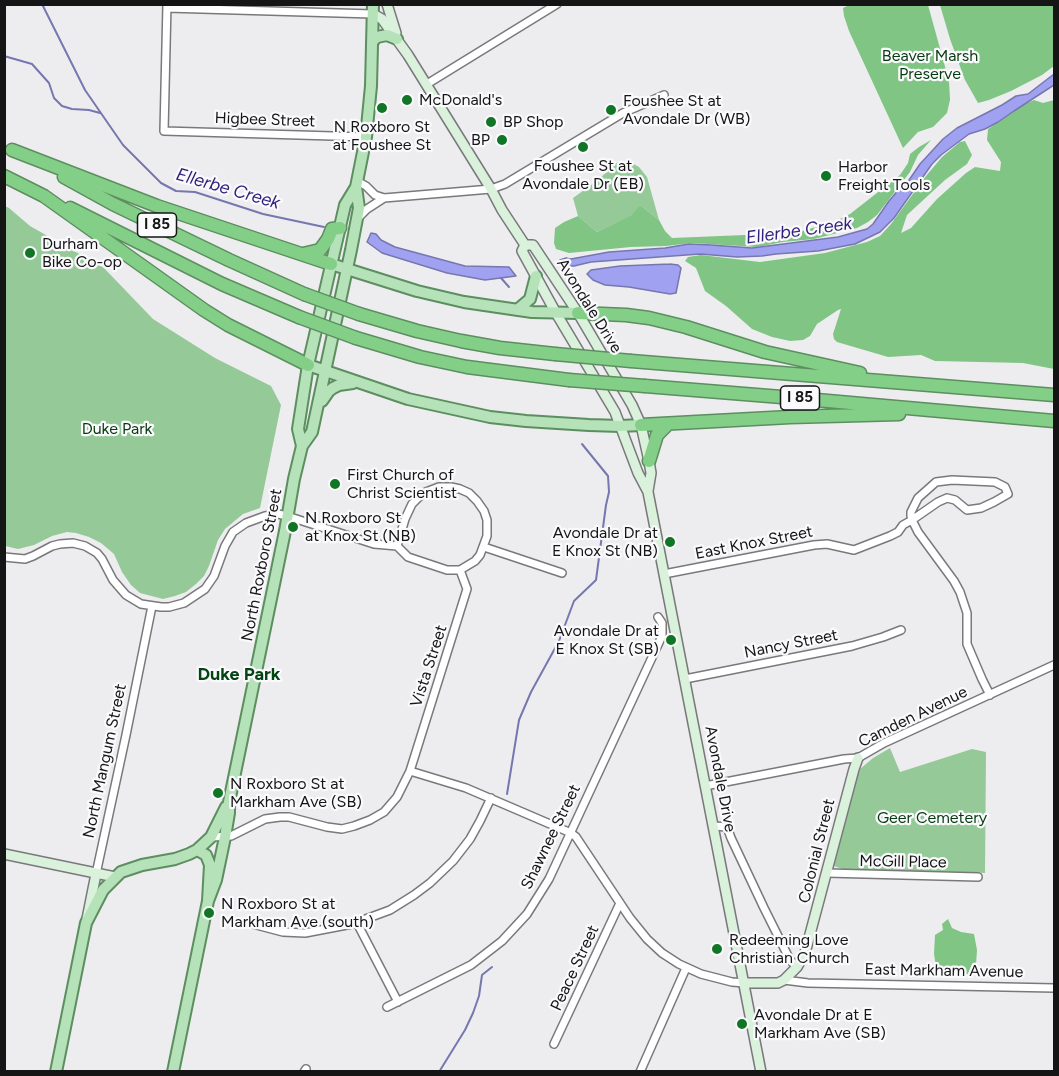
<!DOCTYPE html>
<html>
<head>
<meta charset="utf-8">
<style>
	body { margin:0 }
	#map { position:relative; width:1059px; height:1076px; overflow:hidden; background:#ededf0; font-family:Figtree,sans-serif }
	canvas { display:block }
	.frame { position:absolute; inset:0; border:6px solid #151516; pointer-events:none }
</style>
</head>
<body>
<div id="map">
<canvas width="1059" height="1076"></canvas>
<div class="frame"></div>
</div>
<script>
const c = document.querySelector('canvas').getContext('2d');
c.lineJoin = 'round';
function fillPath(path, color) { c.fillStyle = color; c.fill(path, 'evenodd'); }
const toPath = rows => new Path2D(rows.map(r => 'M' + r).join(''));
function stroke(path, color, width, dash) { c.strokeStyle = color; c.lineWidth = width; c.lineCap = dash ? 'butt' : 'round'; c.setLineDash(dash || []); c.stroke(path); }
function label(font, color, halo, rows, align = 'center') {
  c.font = font + ' Figtree,sans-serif'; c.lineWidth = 4.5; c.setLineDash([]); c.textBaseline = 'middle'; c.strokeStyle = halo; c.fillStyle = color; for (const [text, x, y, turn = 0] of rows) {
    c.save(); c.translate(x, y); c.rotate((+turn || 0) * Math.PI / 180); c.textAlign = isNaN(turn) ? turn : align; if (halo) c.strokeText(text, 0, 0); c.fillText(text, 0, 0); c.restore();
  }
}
fillPath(toPath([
	[628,161,639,167,647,177,659,220,640,205,633,215,597,232,578,216,573,198,598,180,616,163],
	[5,206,9,208,30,226,104,268,153,319,215,358,271,386,281,405,260,508,243,514,225,529,218,540,209,566,204,576,196,584,186,592,175,596,163,599,140,593,131,585,122,572,114,554,101,543,89,537,76,533,67,532,52,536,34,545,18,549,5,546],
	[890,748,900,772,972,749,986,752,985,873,842,869,834,866,854,786,860,769,873,758]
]), '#96c998');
fillPath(toPath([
	[851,4,928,5,949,81,950,100,947,113,933,127,918,132,903,148,849,31,844,16,843,8],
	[940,5,1054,5,1054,66,1042,75,1011,91,989,100,978,103,965,80,950,39],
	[1034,100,1043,103,1054,100,1054,369,1023,363,935,361,921,355,888,357,837,342,834,339,833,334,841,309,838,310,817,324,810,336,803,340,790,341,772,337,752,329,726,306,705,291,696,268,685,261,688,257,701,255,760,262,825,253,867,242,880,236,891,224,926,176,942,157,960,142,965,141,972,155,967,164,945,180,907,215,901,233,911,228,937,199,966,173,975,167,1000,171,1001,162,987,140,988,129,1000,121,1007,112],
	[931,140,918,155,910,172,877,215,868,222,857,228,814,239,783,242,757,247,692,243,666,246,631,247,569,253,556,249,554,243,555,228,564,222,578,216,597,232,632,215,640,205,659,220,665,231,672,238,769,234,780,237,834,222,850,214,900,175,908,163,910,154,919,147],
	[948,919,952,928,961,932,974,934,977,950,976,965,974,972,969,974,947,976,937,973,934,954,935,935,943,930,942,924]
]), '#80c584');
const water = toPath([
	[1054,74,1054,85,1014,111,998,122,985,129,969,134,941,155,932,164,894,218,880,232,855,244,818,251,776,254,762,256,737,257,700,254,591,262,574,266,564,266,561,263,560,260,566,258,571,259,609,252,665,248,689,244,711,245,752,248,838,237,867,229,873,224,889,201,900,188,907,183,920,164,943,139,957,128,1002,105,1016,96,1028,94,1054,74],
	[371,233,376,234,381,240,395,247,465,266,509,267,516,276,485,280,447,273,382,253,367,242,371,233],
	[670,264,678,265,681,268,676,293,670,294,629,287,605,285,593,280,587,274,591,270,620,266,670,264]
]);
fillPath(water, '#a0a1f1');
stroke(water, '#7677af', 1.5);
stroke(toPath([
	[42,4,85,90,123,145,161,183,176,191,195,192,263,214,324,227],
	[4,56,32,64,49,83,54,98,62,106,72,109,89,110,100,113],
	[501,278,509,287],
	[507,794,519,720,531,692,559,641,574,601,596,580,606,505,609,492,608,476,582,444],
	[439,1072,465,1030,473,1013,479,996,482,975,492,967]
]), '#7677af', 2);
const street = toPath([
	[167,4,164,131,366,137],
	[167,8,373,14],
	[427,84,557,4],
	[357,181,366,186,375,195,384,198,491,189,505,184,623,113,664,95],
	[358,218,367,209,384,198],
	[439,487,451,487,460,489,469,493,477,501,484,511,487,520,487,536,480,555,475,561,460,570,447,570,408,557,397,546,405,519,412,504,420,496,426,492,439,487],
	[484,547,562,573],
	[4,557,25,559,33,556,52,546,60,544,73,543,85,546,97,553,102,559,113,580,126,595,141,604,161,607,169,607,184,603,205,589,214,576,225,546,233,532,246,523,265,516,278,514,287,516,374,544,397,546],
	[664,574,814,545,827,544,854,550,890,536,898,532,903,525,912,520,938,502,947,498,955,500,967,510,981,508,994,502,1008,494,1005,487,995,482,952,480,936,482,918,498,911,512,911,516,912,520,918,532,954,581,960,592,967,613,967,644,982,679,990,695],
	[685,679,852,646,883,637,901,630],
	[410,771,466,788,571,833,576,837,630,918,647,939,662,953,679,964,701,974,732,982,745,983],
	[705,786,844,759,858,758,884,743,1054,665],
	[714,826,727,827,731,838,764,908,790,960,797,967],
	[211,837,231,836,265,819,280,817,289,817,327,827,342,829,354,826,370,820,384,812,397,797,410,771,467,589,460,570],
	[827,873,978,877],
	[96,874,126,735,152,606],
	[249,923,283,932,305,933,352,924,390,910,414,895,430,883,453,861,470,839,480,821,491,798],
	[357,923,398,1002],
	[784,980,808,983,1054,988],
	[387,1007,471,965,502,941,527,914,549,879,662,636,662,623,658,617],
	[554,1044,620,903],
	[304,1072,306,1069],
	[640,1072,686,968]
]);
const secondary = toPath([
	[387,4,396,33],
	[373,14,382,19,408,55,491,189,502,210,525,245,522,251,556,313,615,412,638,473,648,492,761,1072],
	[525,245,533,245,578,313,632,405,641,425,649,461,651,473,648,491],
	[4,854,115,877],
	[87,919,96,874],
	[745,983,778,983,784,980,797,967,805,953,854,769,858,758]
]);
const primary = toPath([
	[372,42,377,37,387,35,397,39],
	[331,264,417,291,464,302,532,312,578,313],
	[517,310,530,299,536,276],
	[308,365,408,399,490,417,526,421,589,425,620,426,641,425],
	[322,401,329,391,333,388,339,385,353,383],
	[302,446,298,429,308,365,345,205,356,187,366,137,371,86,373,4],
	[208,901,216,880,225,837,229,813,229,802,285,531,294,479,302,446,312,432,351,250,359,208,356,187],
	[56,1072,86,923,103,890,121,872,142,865,175,859,189,854,197,850,211,837,226,807],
	[173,1072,208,901,210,865,206,855,197,850]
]);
const highway = toPath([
	[12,150,157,206,331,264],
	[4,176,44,196,204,310,228,325,308,365],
	[64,177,113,204,229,260,304,294],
	[70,208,222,284,299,317],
	[303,254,320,250,328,239,332,229,340,228],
	[578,313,626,315,649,318,686,327,765,352,860,373],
	[359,314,417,331,461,341,500,348,555,354],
	[356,338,420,357,467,367,569,380],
	[631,361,1054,395],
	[645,386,794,398,1054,421],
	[641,425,790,417,899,414],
	[649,461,657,435,668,424]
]);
stroke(street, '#79797c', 10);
stroke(secondary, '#79797c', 12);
stroke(primary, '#5d8e60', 14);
stroke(highway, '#5d8e60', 15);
stroke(street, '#fff', 7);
stroke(secondary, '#daf1db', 9);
stroke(primary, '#b5e2b8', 10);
stroke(highway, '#84cf88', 12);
const highwayBridge = toPath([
	[304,294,359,314],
	[299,317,356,338],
	[555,354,631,361],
	[569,380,645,386]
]);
stroke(highwayBridge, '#5d8e60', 15, []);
stroke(highwayBridge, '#84cf88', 12);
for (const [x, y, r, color] of [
	[407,100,6,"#117526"],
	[382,108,6,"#117526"],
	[611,110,6,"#117526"],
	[491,122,6,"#117526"],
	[502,140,6,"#117526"],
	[583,147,6,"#117526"],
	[826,176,6,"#117526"],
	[30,253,6,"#117526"],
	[335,484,6,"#117526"],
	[293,527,6,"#117526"],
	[670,542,6,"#117526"],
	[671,640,6,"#117526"],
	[218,793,6,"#117526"],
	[209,913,6,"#117526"],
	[717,949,6,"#117526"],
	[742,1024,6,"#117526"]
]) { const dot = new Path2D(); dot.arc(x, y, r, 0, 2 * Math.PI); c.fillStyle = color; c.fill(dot); stroke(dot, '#fafafd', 2); }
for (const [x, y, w] of [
	[157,225,39],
	[800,398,39]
]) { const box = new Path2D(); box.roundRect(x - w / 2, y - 12, w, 24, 4.5); c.fillStyle = '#fafafd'; c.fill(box); stroke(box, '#151516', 1.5); }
label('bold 15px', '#151516', null, [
	["I 85",157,225],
	["I 85",800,398]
]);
label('16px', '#063a10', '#fafafd', [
	["Beaver Marsh",930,56],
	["Preserve",930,74],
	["Duke Park",117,429],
	["Geer Cemetery",932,818]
]);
label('16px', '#151516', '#fafafd', [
	["McDonald's",419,100],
	["Foushee St at",623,101],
	["Avondale Dr (WB)",623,119],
	["BP Shop",503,122],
	["N Roxboro St",382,127,"center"],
	["at Foushee St",382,145,"center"],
	["BP",490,140,"right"],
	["Foushee St at",583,166,"center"],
	["Avondale Dr (EB)",583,184,"center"],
	["Harbor",838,167],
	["Freight Tools",838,185],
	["Durham",42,244],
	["Bike Co-op",42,262],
	["First Church of",347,475],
	["Christ Scientist",347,493],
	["N Roxboro St",305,518],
	["at Knox St (NB)",305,536],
	["Avondale Dr at",658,533,"right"],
	["E Knox St (NB)",658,551,"right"],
	["Avondale Dr at",659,631,"right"],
	["E Knox St (SB)",659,649,"right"],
	["N Roxboro St at",230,784],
	["Markham Ave (SB)",230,802],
	["N Roxboro St at",221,904],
	["Markham Ave (south)",221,922],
	["Redeeming Love",729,940],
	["Christian Church",729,958],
	["Avondale Dr at E",754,1015],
	["Markham Ave (SB)",754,1033]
], 'left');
label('16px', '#151516', '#fafafd', [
	["Higbee Street",265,120,2],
	["Avondale Drive",589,306,58],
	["East Knox Street",754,543,-11],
	["North Roxboro Street",262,565,-79],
	["Nancy Street",791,644,-11],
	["Vista Street",429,666,-72],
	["Camden Avenue",913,717,-26],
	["North Mangum Street",105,761,-78],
	["Avondale Drive",720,779,79],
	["Shawnee Street",551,837,-64],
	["Colonial Street",817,851,-76],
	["McGill Place",903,862,1],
	["Peace Street",575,968,-65],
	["East Markham Avenue",944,971,1]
]);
label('italic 18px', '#301f7a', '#fafafd', [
	["Ellerbe Creek",228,189,16],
	["Ellerbe Creek",799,231,-8]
]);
label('bold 18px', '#044412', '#fafafd', [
	["Duke Park",239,675]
]);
</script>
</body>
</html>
